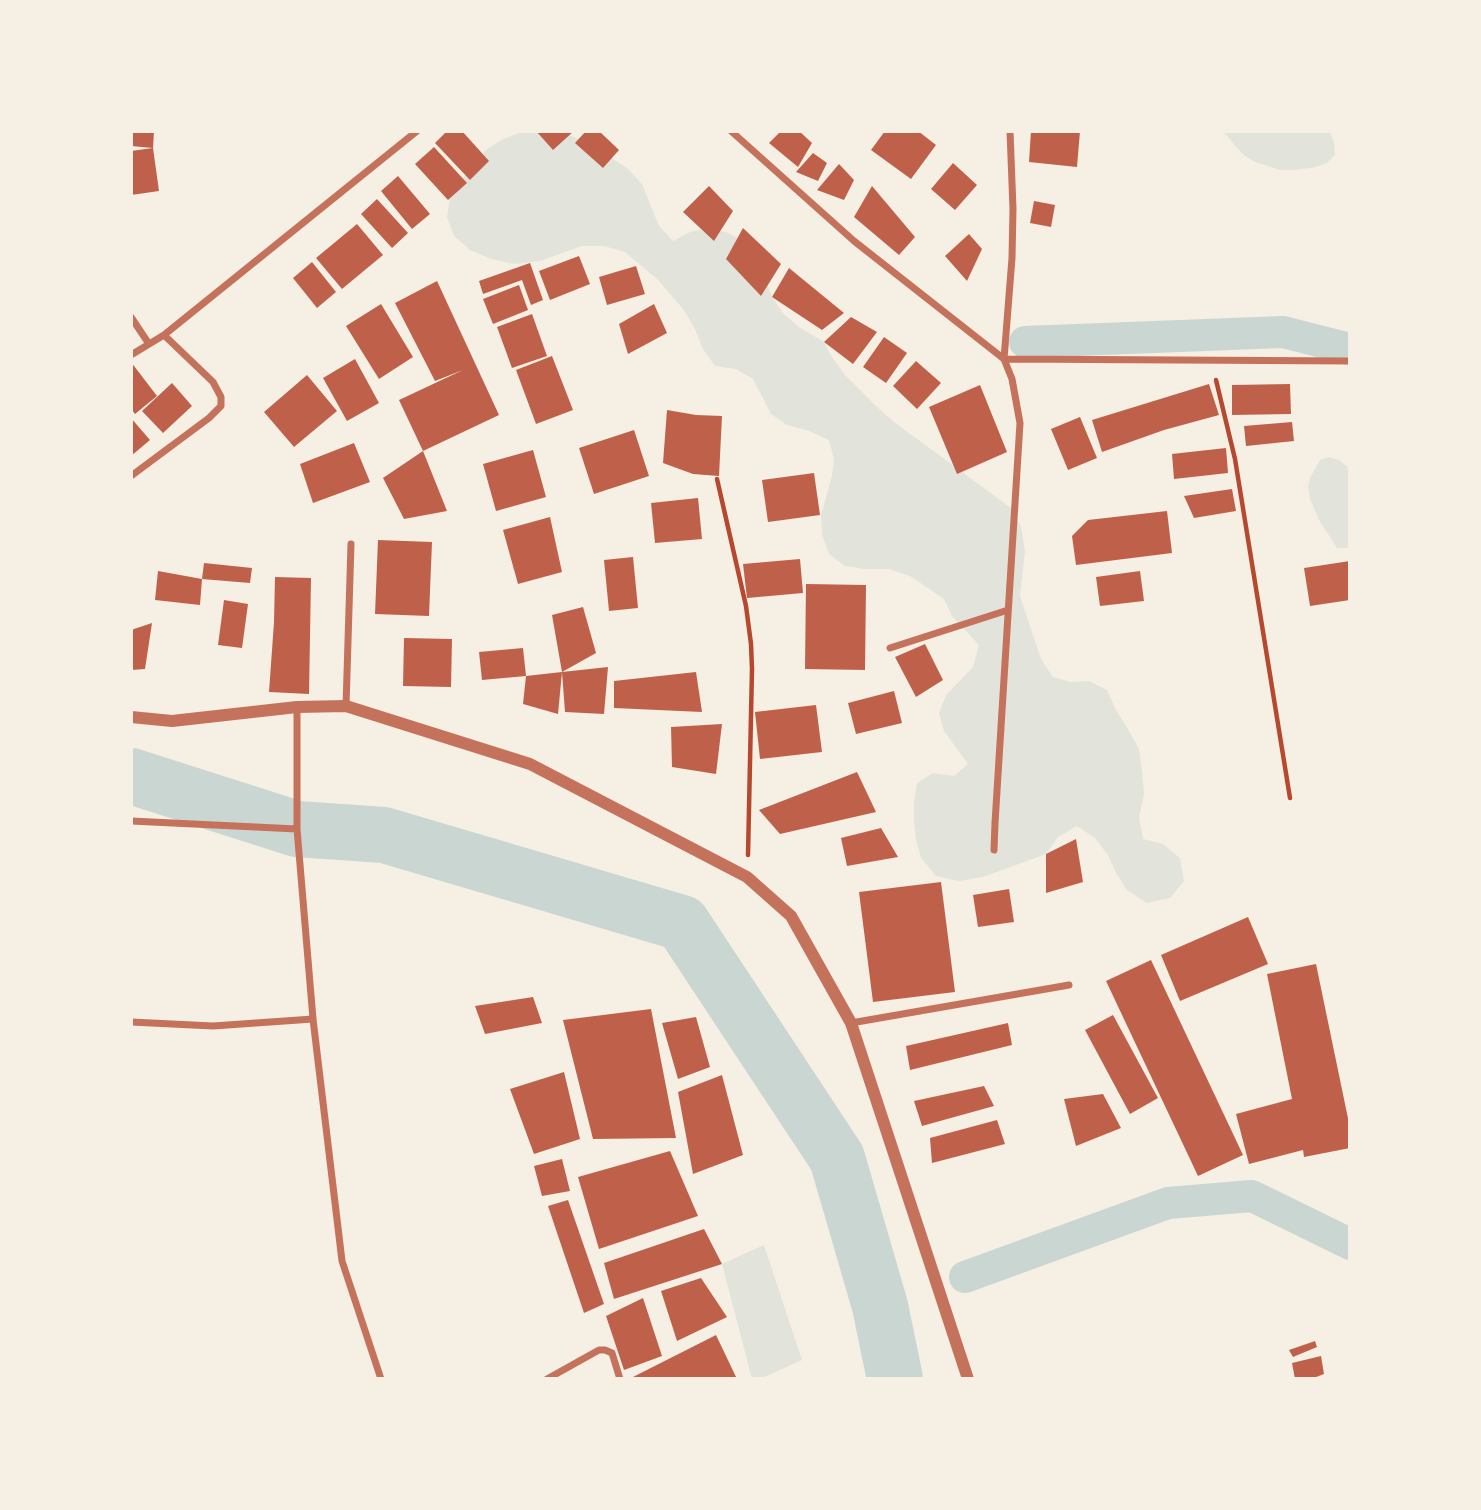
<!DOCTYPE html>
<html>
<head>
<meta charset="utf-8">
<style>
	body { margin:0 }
	#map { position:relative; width:1481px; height:1510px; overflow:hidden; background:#f6efe4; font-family:"Public Sans",sans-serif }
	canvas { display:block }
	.frame { position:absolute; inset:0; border:133px solid #f6efe4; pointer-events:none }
</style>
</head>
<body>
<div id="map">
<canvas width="1481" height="1510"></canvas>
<div class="frame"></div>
</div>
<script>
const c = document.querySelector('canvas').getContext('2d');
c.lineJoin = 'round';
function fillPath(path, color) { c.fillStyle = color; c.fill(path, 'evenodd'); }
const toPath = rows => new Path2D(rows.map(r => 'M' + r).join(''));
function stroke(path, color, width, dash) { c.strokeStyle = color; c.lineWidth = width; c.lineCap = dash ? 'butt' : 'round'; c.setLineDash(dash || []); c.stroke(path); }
fillPath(toPath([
	[532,131,560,131,592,145,627,168,642,184,659,226,673,241,690,232,708,228,726,232,743,241,756,255,772,297,783,313,799,327,824,342,832,357,846,376,876,406,894,422,1011,508,1021,527,1025,551,1020,596,1041,659,1053,677,1071,682,1089,681,1107,690,1116,710,1128,729,1139,749,1142,771,1144,795,1139,817,1143,839,1163,844,1180,858,1184,881,1170,898,1147,903,1127,890,1116,873,1108,855,1095,838,1077,826,1058,837,1046,854,983,877,959,881,936,876,921,858,916,840,914,821,914,802,917,783,933,773,954,776,968,764,944,731,939,713,946,695,973,667,979,645,952,616,944,599,910,576,889,569,865,569,845,566,829,554,822,535,821,515,832,476,834,459,829,440,809,431,787,425,771,414,753,379,736,369,715,366,703,349,694,327,683,309,657,279,625,252,604,246,582,246,540,261,515,264,491,259,470,250,454,236,447,217,450,197,474,162,487,149,503,139,522,132],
	[1223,131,1330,131,1334,143,1335,155,1327,163,1316,167,1294,170,1280,170,1255,162,1245,156,1236,147],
	[1329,457,1339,460,1350,469,1350,548,1337,548,1319,520,1310,499,1308,487,1310,478,1320,460],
	[764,1245,802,1360,760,1379,752,1379,722,1264]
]), '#e2e4dc');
stroke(toPath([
	[1025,342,1283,332,1350,349],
	[965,1277,1168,1203,1252,1196,1350,1244]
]), '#c9d6d2', 32);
stroke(toPath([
	[131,776,297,829,384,835,682,923,837,1158,880,1306,895,1379]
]), '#c9d6d2', 56);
fillPath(toPath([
	[131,131,154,131,153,148,131,146],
	[447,131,462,131,489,161,470,180,435,143],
	[536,131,574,131,553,150],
	[586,131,599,131,619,150,603,168,575,143],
	[781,131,799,131,812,143,798,167,769,143],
	[885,131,918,131,936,145,911,179,871,150],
	[1031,131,1080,131,1077,167,1029,162],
	[434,147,467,183,448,200,415,164],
	[153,148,159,191,131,195,131,151],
	[813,153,827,163,818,181,796,172],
	[953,163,977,185,955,210,931,189],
	[839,164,854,180,844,200,817,190],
	[398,176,430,214,412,229,381,191],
	[709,186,733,211,714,241,683,212],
	[872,186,915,237,899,255,854,217],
	[377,199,408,233,392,248,361,214],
	[1034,201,1055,205,1051,227,1030,223],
	[357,224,383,255,342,289,316,258],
	[743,228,781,264,761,296,726,259],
	[969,234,982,249,967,281,945,256],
	[579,256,590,284,550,300,539,271],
	[312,262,336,292,317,308,293,278],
	[530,263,543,300,531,305,522,280,483,294,479,281],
	[636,266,645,294,607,305,599,277],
	[789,268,844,313,822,330,772,297],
	[437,281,499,415,423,451,399,400,463,370,435,381,395,303],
	[519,285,528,310,493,324,483,299],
	[381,304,413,357,379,379,346,326],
	[654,304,667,333,628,354,619,324],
	[532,314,547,356,512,368,497,327],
	[851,317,877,332,853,364,824,342],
	[884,337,907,353,886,383,863,367],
	[552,356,573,410,536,424,516,370],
	[355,359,379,403,347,421,323,378],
	[916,361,941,383,917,409,893,386],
	[131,362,157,396,135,414,131,409],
	[307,375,337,411,294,447,264,412],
	[172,383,192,406,163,433,142,411],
	[1209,384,1219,415,1164,430,1102,452,1092,420],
	[1290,384,1291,414,1232,415,1232,385],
	[980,385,1007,452,957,474,929,407],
	[667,410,696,415,722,416,719,476,693,474,663,463],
	[1080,417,1097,458,1068,470,1051,429],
	[131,418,150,440,131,456],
	[1292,422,1294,441,1246,446,1244,426],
	[634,430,649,476,594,494,579,448],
	[354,443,370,482,313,503,300,464],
	[1226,448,1228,473,1174,479,1172,454],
	[533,450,546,497,496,511,483,464],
	[423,451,447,511,404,519,383,478],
	[814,473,820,515,768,522,762,480],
	[1232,489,1236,511,1194,518,1184,496],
	[698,498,702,539,655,543,651,503],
	[1167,511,1172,553,1076,565,1072,536,1088,520],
	[550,517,562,572,518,584,503,530],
	[378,540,432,542,429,616,375,614],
	[633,557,638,608,609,611,604,560],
	[800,559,803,593,747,598,743,564],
	[1350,561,1350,600,1310,606,1304,568],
	[204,563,252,568,250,583,202,579],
	[158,571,202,579,200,605,155,600],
	[1140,571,1144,601,1100,606,1096,577],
	[275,577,311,578,309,694,269,692,274,622],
	[806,584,866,585,865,670,805,669],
	[224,600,248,604,242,648,218,645],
	[583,607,596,653,562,672,608,667,604,714,565,712,562,672,558,714,523,704,526,676,562,672,552,615],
	[152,623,145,669,131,670,131,630],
	[404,638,452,639,451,687,403,686],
	[925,644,943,680,916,697,895,657],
	[523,648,526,676,482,680,479,652],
	[696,672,702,712,614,708,614,681],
	[894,691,902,723,856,734,848,703],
	[816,705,822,752,760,759,755,712],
	[722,724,716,774,672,767,671,727],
	[857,772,876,812,780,834,759,810],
	[881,828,898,857,847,866,841,838],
	[1076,839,1083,882,1046,893,1046,854],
	[941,882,955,992,873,1002,859,892],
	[1009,889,1014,922,978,927,973,895],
	[1248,917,1268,964,1180,1001,1161,955],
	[1151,960,1243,1155,1198,1176,1106,981],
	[1316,964,1350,1128,1350,1148,1304,1157,1303,1150,1249,1164,1236,1114,1292,1099,1267,974],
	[533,997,542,1023,485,1034,475,1006],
	[651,1009,676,1138,593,1139,563,1020],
	[1113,1015,1158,1098,1130,1114,1085,1030],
	[696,1017,710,1067,678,1079,662,1023],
	[1008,1023,1012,1045,910,1070,906,1046],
	[564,1072,580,1139,534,1154,510,1089],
	[722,1075,743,1155,693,1174,678,1092],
	[984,1086,994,1106,922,1126,914,1101],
	[1103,1094,1121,1128,1076,1146,1064,1099],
	[997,1120,1005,1144,932,1163,930,1138],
	[670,1151,698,1216,599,1249,578,1177],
	[562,1159,570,1191,542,1196,534,1166],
	[568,1200,604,1304,584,1313,548,1206],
	[704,1229,722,1264,614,1299,604,1263],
	[701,1278,727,1317,677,1341,661,1291],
	[643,1298,662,1356,624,1370,606,1316],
	[716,1335,737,1379,629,1379],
	[1315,1341,1317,1347,1293,1357,1289,1350],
	[1321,1356,1324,1374,1311,1379,1295,1379,1292,1363]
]), '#bf614a');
stroke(toPath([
	[1216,380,1235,459,1290,798],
	[717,479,746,606,751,644,752,669,748,855]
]), '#b5482f', 4.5);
stroke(toPath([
	[731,131,854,241,1004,359,1350,361],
	[131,317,149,344],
	[131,355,164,335,417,131],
	[131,476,209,418,221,406,221,397,213,382,164,335],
	[890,648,1008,610],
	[346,706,351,544],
	[297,707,297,829,313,1019,342,1261,381,1379],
	[131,821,297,829],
	[994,850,995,823,1020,423,1012,379,1004,359,1012,258,1013,209,1010,131],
	[131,1022,213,1026,313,1019],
	[851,1023,1069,985],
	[547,1379,599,1350,605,1350,612,1353,620,1379]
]), '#c5725c', 7);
stroke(toPath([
	[131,717,172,721,297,707,346,706,530,764,747,877,791,916,851,1023,968,1379]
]), '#c5725c', 12);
</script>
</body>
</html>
